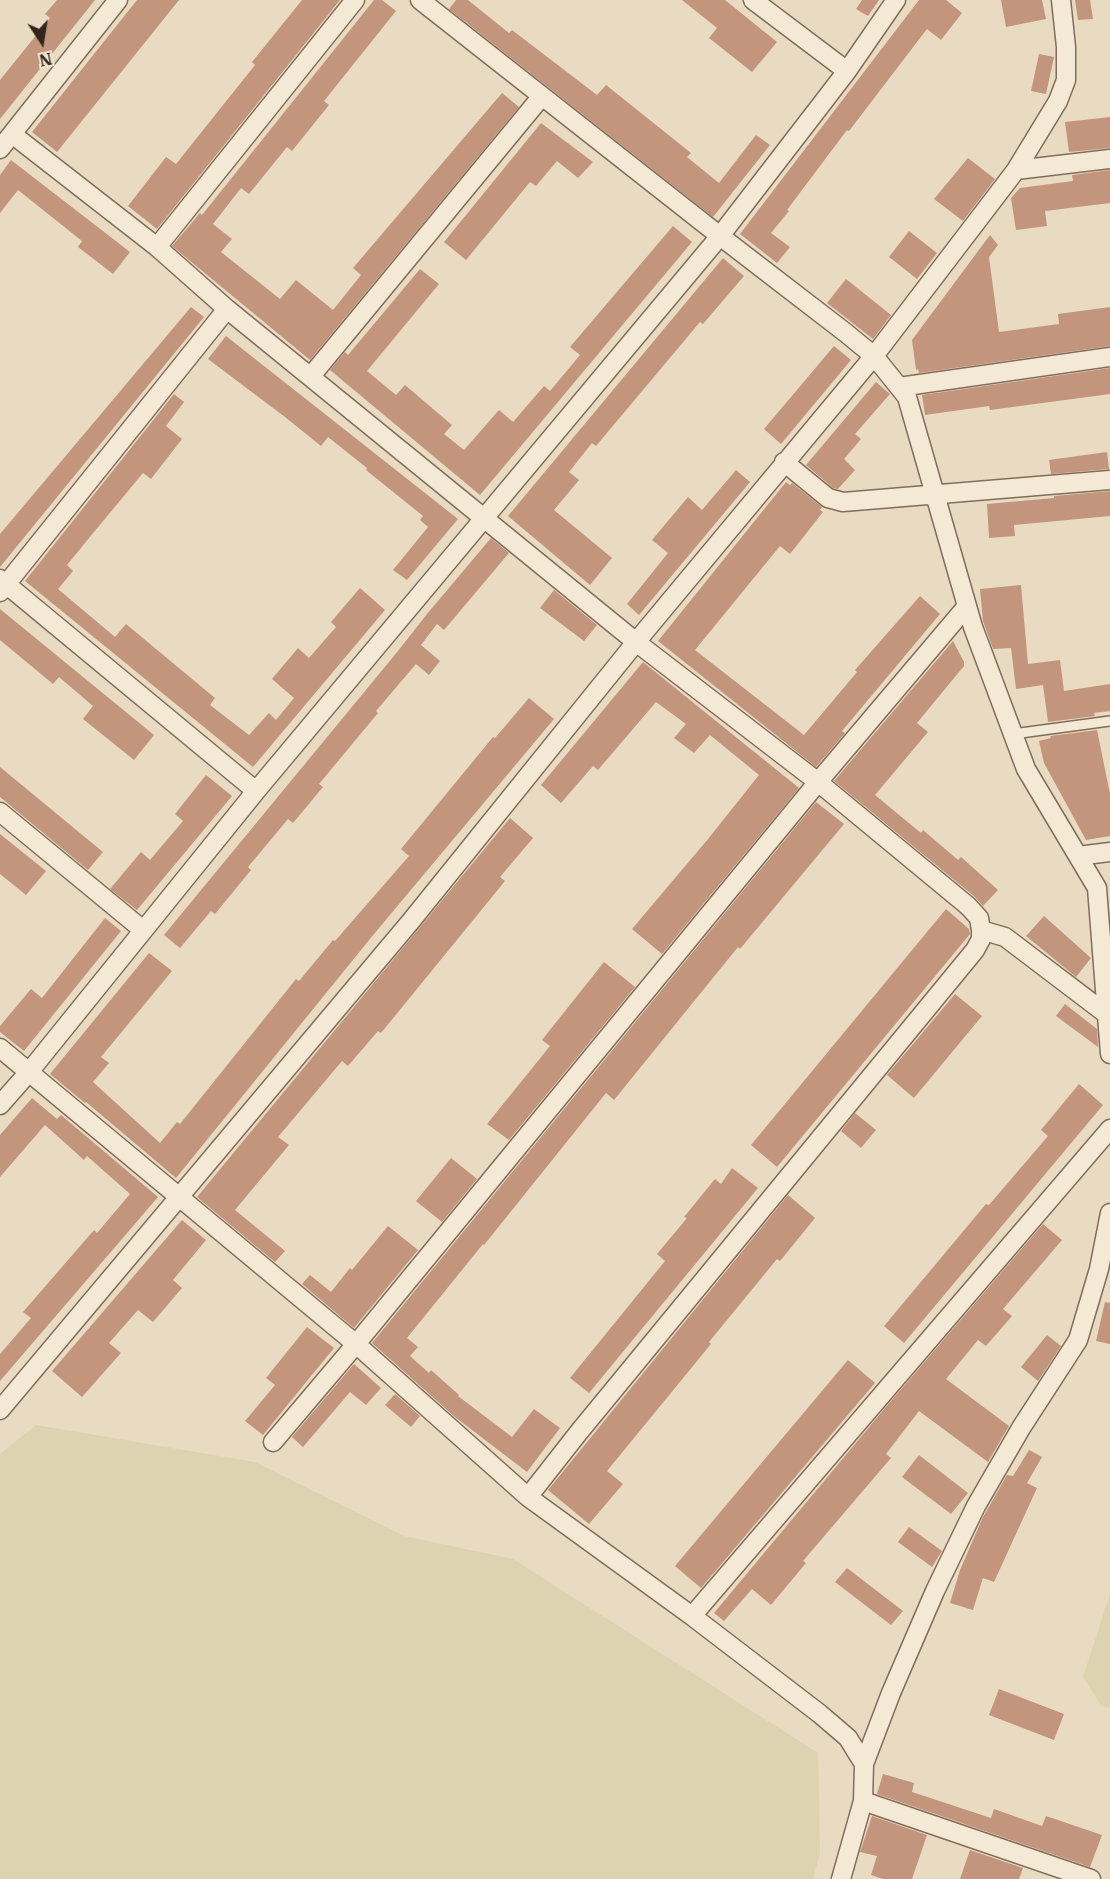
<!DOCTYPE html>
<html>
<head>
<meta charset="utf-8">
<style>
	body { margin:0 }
	#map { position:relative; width:1110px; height:1879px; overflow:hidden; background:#e8dbc2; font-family:"IBM Plex Serif",serif }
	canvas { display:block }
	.north { position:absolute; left:12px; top:12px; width:60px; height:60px; -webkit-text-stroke:4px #f1e6d0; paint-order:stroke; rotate:168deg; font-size:16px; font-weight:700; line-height:24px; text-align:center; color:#31261e }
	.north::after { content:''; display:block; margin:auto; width:21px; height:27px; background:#31261e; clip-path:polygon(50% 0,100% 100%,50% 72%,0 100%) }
</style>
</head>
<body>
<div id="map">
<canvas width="1110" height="1879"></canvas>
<div class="north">N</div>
</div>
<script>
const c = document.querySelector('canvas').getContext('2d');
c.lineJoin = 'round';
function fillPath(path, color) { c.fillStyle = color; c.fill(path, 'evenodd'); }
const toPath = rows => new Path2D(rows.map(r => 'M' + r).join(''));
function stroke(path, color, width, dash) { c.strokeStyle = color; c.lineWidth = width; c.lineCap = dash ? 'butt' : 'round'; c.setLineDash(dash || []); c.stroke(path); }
fillPath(toPath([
	[36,1425,255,1462,404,1536,513,1559,818,1753,820,1853,813,1879,0,1879,0,1454],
	[1110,1594,1110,1708,1102,1707,1083,1677]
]), '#ddd3b0');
fillPath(toPath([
	[57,0,95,0,0,119,0,80,50,18,45,14],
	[137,0,179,0,57,152,32,132],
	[302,0,340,0,157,229,128,206,166,157,176,164,255,65,252,62],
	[374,0,382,0,396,11,324,101,329,105,292,151,287,147,249,194,241,188,213,224,232,239,221,252,280,299,296,280,333,310,361,275,353,268,502,93,519,107,310,360,172,246,200,213,202,215],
	[456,0,468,0,509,33,512,30,597,95,606,85,691,153,687,157,719,183,756,135,770,145,713,217,449,9],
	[682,0,725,0,777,42,752,72,709,38,717,28],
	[862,0,879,0,868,16,856,9],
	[919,0,946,0,962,13,941,40,927,29,849,131,847,130,787,210,789,211,771,233,790,247,777,263,740,234],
	[1001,0,1042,0,1046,19,1006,27],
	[1075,0,1090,0,1093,19,1078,20],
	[1039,54,1054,57,1046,94,1031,91],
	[1110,117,1110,148,1069,152,1065,122],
	[541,123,593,162,578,178,557,161,536,186,530,182,466,260,444,242],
	[968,158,995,179,963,221,934,199],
	[11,160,130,252,113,274,78,247,82,241,18,190,0,213,0,175],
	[1110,170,1110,203,1045,211,1047,226,1016,230,1011,198,1020,188,1073,181,1072,175],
	[673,226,692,242,480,495,330,370,345,352,348,355,420,269,439,284,367,371,396,395,405,385,452,425,444,434,464,450,499,410,513,422,544,386,550,391,580,355,570,347],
	[909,231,937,253,917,279,889,257],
	[990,235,998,245,989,257,999,332,1059,324,1058,314,1110,307,1110,346,919,373,918,369,916,370,912,340],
	[723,258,744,276,703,324,700,322,596,446,592,443,569,472,579,480,554,510,612,558,590,585,508,516],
	[846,279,891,315,873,339,827,303],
	[191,307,204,317,0,567,0,534],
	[226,336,458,519,407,580,393,570,428,527,420,520,423,516,366,470,367,468,328,437,321,446,285,417,208,359],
	[834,346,851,360,781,444,764,429],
	[1110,368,1110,394,990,410,989,406,925,415,922,395],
	[876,382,890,394,855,434,861,439,844,459,855,470,838,489,833,488,806,465],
	[174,394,184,402,166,426,182,439,151,479,143,473,94,532,67,565,73,571,58,589,115,637,126,624,215,698,210,705,249,735,269,713,276,720,294,698,272,679,298,648,309,658,336,627,331,622,360,588,385,610,253,767,25,581],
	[1107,452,1109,469,1051,474,1049,460],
	[736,470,750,482,639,615,627,604,668,553,652,540,688,497,702,510],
	[786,482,790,485,792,483,822,507,820,510,823,512,790,554,780,546,695,650,804,735,857,672,855,670,920,596,940,614,842,731,845,733,816,767,658,641],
	[1110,491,1110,516,1014,525,1015,536,989,538,987,504,1054,498,1054,496],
	[491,538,509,553,444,630,437,624,421,645,440,661,429,675,416,664,376,711,378,713,319,784,323,787,293,823,288,819,248,867,251,870,215,914,211,911,180,948,164,935,398,651,427,614],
	[1021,585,1028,664,1060,660,1064,691,1110,684,1110,711,1094,713,1095,716,1048,722,1043,685,1016,689,1011,648,993,649,983,621,980,589],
	[554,590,597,625,584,641,540,608],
	[0,609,154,735,134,760,83,719,93,706,59,677,53,684,0,640],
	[953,641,964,662,964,666,917,723,928,732,875,795,921,833,923,830,958,860,961,857,998,890,983,906,975,897,834,781],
	[643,662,799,788,662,954,632,929,708,839,759,775,710,735,694,753,674,738,686,724,656,702,598,770,593,766,561,803,541,785],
	[529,698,554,719,374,934,176,1178,86,1102,85,1103,50,1074,149,953,172,971,101,1057,109,1063,93,1082,160,1143,177,1122,180,1124,296,979,299,981,333,940,335,941,409,856,401,849,493,737,495,738],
	[1097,730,1110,794,1110,836,1086,840,1044,763,1039,741,1051,738,1050,736],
	[0,767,103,852,88,870,0,797],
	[206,775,232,796,137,910,110,889,141,852,150,860,183,821,175,814],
	[816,802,844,824,740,949,738,947,614,1100,606,1093,484,1245,483,1244,407,1338,418,1347,410,1356,429,1373,431,1370,459,1395,458,1396,512,1437,534,1409,560,1428,527,1472,455,1417,372,1343],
	[510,818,533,838,500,877,505,881,381,1033,378,1031,348,1066,342,1061,278,1137,289,1145,235,1210,285,1251,275,1262,197,1197],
	[0,834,46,871,26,895,0,874],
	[946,909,969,929,970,934,777,1167,751,1145],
	[1044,916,1091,958,1076,977,1026,936],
	[105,918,121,931,24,1051,0,1032,0,1026,31,989,42,998],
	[604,962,635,987,509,1140,487,1124,550,1046,542,1040],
	[955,994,982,1016,914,1098,887,1075],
	[1065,1004,1097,1029,1098,1047,1056,1016],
	[1079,1084,1103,1105,904,1343,884,1326,986,1204,989,1205,1048,1136,1041,1130],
	[32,1098,57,1119,61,1115,158,1197,0,1381,0,1354,31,1318,23,1312,94,1230,97,1233,130,1194,87,1156,84,1160,45,1125,0,1177,0,1135],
	[855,1113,876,1130,861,1148,841,1131],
	[451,1158,477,1179,442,1222,416,1201],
	[732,1168,758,1188,589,1393,570,1378,665,1261,657,1254,687,1218,684,1217,715,1179,721,1184],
	[788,1195,815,1218,780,1261,777,1259,709,1342,711,1344,607,1471,623,1484,589,1524,548,1490],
	[182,1220,206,1240,173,1280,182,1288,153,1322,138,1310,109,1343,121,1353,82,1397,52,1371],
	[1043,1224,1062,1240,1003,1309,1012,1316,986,1346,978,1340,946,1379,1009,1426,988,1462,919,1411,886,1454,891,1458,803,1561,806,1563,771,1605,752,1589,724,1621,714,1613,885,1408],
	[388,1226,418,1250,354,1328,302,1284,310,1275,331,1292,350,1268,352,1270],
	[1105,1302,1110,1303,1110,1344,1096,1341],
	[307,1327,334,1348,263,1435,245,1421,275,1385,266,1378],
	[1047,1335,1061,1346,1038,1381,1021,1367],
	[848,1360,875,1383,701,1588,675,1566],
	[354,1364,381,1388,366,1405,350,1392,303,1447,292,1437],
	[395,1394,420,1416,411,1427,385,1405],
	[1029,1450,1042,1457,1027,1483,1037,1488,994,1582,983,1578,973,1610,950,1603,960,1570,983,1517,1007,1475,1013,1476],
	[919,1455,968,1493,951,1514,902,1477],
	[909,1527,942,1551,932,1567,898,1542],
	[847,1568,903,1611,891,1625,835,1582],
	[999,1689,1064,1714,1054,1740,989,1715],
	[883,1774,914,1783,912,1792,991,1818,994,1809,1042,1826,1046,1816,1102,1835,1090,1867,877,1794],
	[872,1816,927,1835,912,1879,883,1879,871,1875,877,1856,860,1852],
	[970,1850,1023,1868,1019,1879,960,1879]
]), '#c2957c');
const service = toPath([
	[1013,734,1110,721]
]);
const minor = toPath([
	[420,0,720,236,846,333,874,356,907,397,973,627,1026,769,1097,888,1110,1054],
	[753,0,847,71],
	[0,149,118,0],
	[1016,170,1110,159],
	[157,247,355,0],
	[311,376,542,96],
	[899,387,1110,357],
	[784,462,828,498,843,502,1110,480],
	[0,579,256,791],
	[0,592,227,309],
	[0,812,143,930],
	[1078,856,1110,852],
	[981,930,1005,937,1105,1013],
	[0,1048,356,1344,528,1497,579,1432,975,950,981,939,981,930,979,918,968,906,818,782,636,642,227,309,157,247,12,134],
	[0,1105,29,1072,256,791,720,236,847,71,896,0],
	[0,1410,411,921,636,642,874,356,1016,170,1058,101,1066,80,1066,47,1061,0],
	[273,1442,356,1344,818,782,967,606],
	[528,1497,692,1616,820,1714,848,1738,864,1764],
	[692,1616,1110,1129],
	[863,1801,1091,1879],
	[841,1879,863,1801,864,1764,891,1693,935,1591,976,1506,1021,1428,1078,1340,1099,1269,1110,1213]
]);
stroke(service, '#806d5b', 12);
stroke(minor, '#806d5b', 21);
stroke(service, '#f4e9d4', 9);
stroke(minor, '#f4e9d4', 18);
</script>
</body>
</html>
